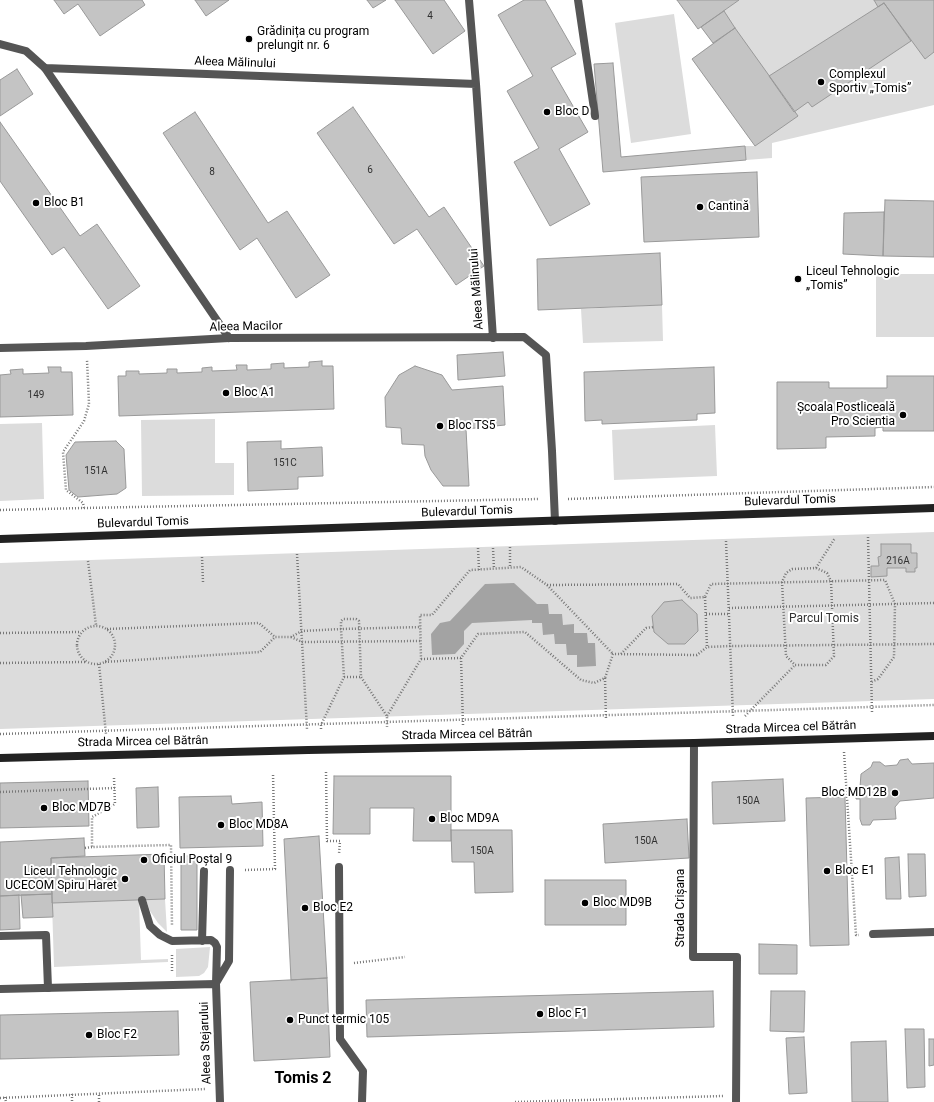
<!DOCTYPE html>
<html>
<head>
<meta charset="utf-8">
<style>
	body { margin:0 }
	canvas { display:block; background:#fff }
</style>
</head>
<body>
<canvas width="934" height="1102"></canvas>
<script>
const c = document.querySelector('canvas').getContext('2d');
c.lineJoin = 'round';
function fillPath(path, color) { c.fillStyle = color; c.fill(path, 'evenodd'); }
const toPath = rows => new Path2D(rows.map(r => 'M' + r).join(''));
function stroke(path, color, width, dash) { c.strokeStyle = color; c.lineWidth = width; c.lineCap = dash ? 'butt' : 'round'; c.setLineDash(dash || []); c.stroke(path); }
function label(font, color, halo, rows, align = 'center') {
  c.font = font + ' Roboto,sans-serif'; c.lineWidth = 4; c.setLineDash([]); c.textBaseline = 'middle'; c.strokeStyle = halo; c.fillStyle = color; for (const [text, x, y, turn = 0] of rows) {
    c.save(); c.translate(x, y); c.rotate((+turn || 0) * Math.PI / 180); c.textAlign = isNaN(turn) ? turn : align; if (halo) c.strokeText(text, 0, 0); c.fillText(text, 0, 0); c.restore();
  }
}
fillPath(toPath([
	[739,0,934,0,934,105,772,143,772,158,746,160,745,146,755,146,692,59,713,43,701,27],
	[674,14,691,134,631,143,615,23],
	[876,274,934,274,934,337,876,337],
	[662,305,663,341,583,343,581,309],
	[215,419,215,463,234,463,234,495,142,496,141,420],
	[42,423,44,499,0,501,0,424],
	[715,425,717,476,614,480,612,430],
	[934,532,934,699,0,729,0,563],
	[165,899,167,932,158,923,150,911,146,900],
	[139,900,141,960,168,959,168,962,54,967,52,903],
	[210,947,208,967,204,973,199,976,176,977,176,949]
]), '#dcdcdc');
fillPath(toPath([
	[514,583,537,604,548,604,549,614,562,614,563,625,574,624,574,633,587,633,588,643,595,643,596,666,577,667,577,655,567,655,566,644,555,644,554,634,543,635,542,623,532,623,532,620,472,623,464,631,464,644,455,654,432,655,431,634,440,623,450,621,485,584]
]), '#a3a3a3');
const building = toPath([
	[54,0,142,0,145,5,100,36,78,4,64,14,54,0],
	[195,0,229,0,206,16,195,0],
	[367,0,386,0,373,8,367,0],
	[395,0,444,0,465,31,433,54,395,0],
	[524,0,545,0,576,54,551,68,588,132,559,149,590,204,550,226,514,162,539,148,507,91,533,76,498,15,524,0],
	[677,0,739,0,698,29,677,0],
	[874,0,934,0,934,52,925,59,884,3,878,7,874,0],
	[884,3,911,41,812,107,808,102,794,112,769,76,884,3],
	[724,11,735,28,713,43,701,27,724,11],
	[735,28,798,116,755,146,692,59,735,28],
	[613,63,621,157,745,146,746,160,603,172,594,64,613,63],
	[17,69,33,94,0,116,0,80,17,69],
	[353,107,429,217,444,207,484,266,456,285,417,229,394,244,317,133,353,107],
	[195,112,268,223,287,211,330,275,296,298,257,238,240,250,163,133,195,112],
	[0,122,80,236,97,224,140,286,108,309,64,247,52,255,0,181,0,122],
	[757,172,759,237,644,242,641,177,757,172],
	[885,200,934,201,934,257,883,256,885,200],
	[884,212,883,256,843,254,844,213,884,212],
	[660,253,662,305,538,310,537,259,660,253],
	[503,352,505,376,458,380,457,355,503,352],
	[322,361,322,366,333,366,334,409,119,416,118,376,126,376,126,371,139,371,139,374,167,373,167,369,177,369,177,373,202,372,202,368,212,367,212,371,237,370,236,365,247,365,247,370,271,369,271,364,284,363,284,368,309,367,309,362,322,361],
	[415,366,442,375,452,390,503,386,505,425,466,429,469,486,443,486,431,470,425,456,424,445,402,444,401,428,386,427,385,397,399,375,415,366],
	[48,367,61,367,61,372,72,372,73,415,0,417,0,375,11,374,10,370,23,369,23,374,49,373,48,367],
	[714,367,715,413,697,414,697,420,602,424,602,420,585,421,584,372,714,367],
	[887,376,934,376,934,431,883,431,883,427,875,428,875,436,826,437,826,448,777,449,777,382,829,382,829,388,887,388,887,376],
	[116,441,124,449,126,488,117,494,78,497,69,490,66,455,75,442,116,441],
	[281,441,281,449,322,447,323,476,298,477,298,489,248,491,247,442,281,441],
	[881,544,911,544,911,553,917,553,917,568,915,568,915,572,906,572,906,568,887,568,887,576,871,577,871,566,879,566,878,557,881,556,881,544],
	[682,600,697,614,698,631,685,644,668,644,654,632,652,616,664,602,682,600],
	[908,759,912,764,934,763,934,798,900,801,895,807,896,819,873,820,870,825,862,825,860,819,860,799,856,799,856,787,860,787,861,774,871,767,873,762,880,762,885,766,897,765,900,760,908,759],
	[334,776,451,776,451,841,413,841,414,808,370,808,370,834,333,834,334,776],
	[783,779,785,821,713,824,712,782,783,779],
	[88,781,89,826,0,828,0,783,88,781],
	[158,787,159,827,137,828,136,788,158,787],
	[231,796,232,804,262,802,263,846,180,848,179,797,231,796],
	[845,797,849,945,810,946,806,798,845,797],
	[687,819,689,858,605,863,603,824,687,819],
	[451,830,512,830,513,892,475,893,474,862,452,862,451,830],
	[319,836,327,978,291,980,284,839,319,836],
	[84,838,85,856,51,858,52,894,0,896,0,842,84,838],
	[164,854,165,899,52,903,51,858,164,854],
	[908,854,925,854,926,896,909,897,908,854],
	[181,856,197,856,197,930,181,930,181,856],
	[899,857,901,899,886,899,885,858,899,857],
	[545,880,626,880,626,925,545,925,545,880],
	[52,894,53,917,23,918,21,895,52,894],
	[19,895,20,929,0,930,0,896,19,895],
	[759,944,797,945,797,974,759,974,759,944],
	[327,978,330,1057,254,1061,250,982,327,978],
	[713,991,714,1027,367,1037,366,1000,713,991],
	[771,991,805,991,804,1032,770,1031,771,991],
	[178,1011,179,1055,0,1059,0,1015,178,1011],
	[905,1029,924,1029,925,1087,907,1088,905,1029],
	[804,1037,807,1093,789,1094,786,1038,804,1037],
	[929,1039,934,1039,934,1065,929,1066,929,1039],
	[886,1041,888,1102,852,1102,851,1042,886,1041]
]);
fillPath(building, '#c4c4c4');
stroke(building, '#999', 1);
stroke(toPath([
	[568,499,934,487],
	[84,508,83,503,66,490,63,452,84,421,89,404,87,360],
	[0,510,84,508,539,499],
	[868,537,872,712],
	[726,541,733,716],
	[510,547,510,568],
	[478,548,479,570],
	[493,548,494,569],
	[297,554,307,729],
	[202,557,203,582],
	[88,561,96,625],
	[816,568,827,573,831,581,834,656,826,665,795,665,786,656,782,582,786,573,792,569,816,568],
	[816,568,835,538],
	[547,585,613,654],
	[705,597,707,647],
	[729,608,934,603],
	[706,614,729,614],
	'77 645a19 19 0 1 1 38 0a19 19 0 1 1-38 0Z',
	[107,629,259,623,275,637],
	[0,633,81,632],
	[291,637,302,642,421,641],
	[621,654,646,628,653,627],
	[461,658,463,725],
	[421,659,461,658,478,634,525,632,581,680,594,683,605,678,613,654,697,655,707,647,730,646,934,644],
	[105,662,260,652,275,637,291,637,302,631,341,629,421,627],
	[0,663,85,662],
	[99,664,106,734],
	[344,677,361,677],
	[605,678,606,720],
	[387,716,421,659,420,615,432,615,470,570,521,567,547,585,678,584,690,598,705,597,711,584,885,580,895,604,894,657,878,679,871,682],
	[745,716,795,665],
	[321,729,321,725,344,677,341,629,341,621,343,619,356,619,359,621,361,677,387,716,387,727],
	[0,734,934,705],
	[844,752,856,935,859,935],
	[326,772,327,841,340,841,339,854],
	[114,778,115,804,92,817,92,847,171,845,172,926],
	[0,792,115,788],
	[85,848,92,847],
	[245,870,275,869,273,773],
	[172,955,172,972],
	[354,963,405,957],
	[72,1094,72,1102],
	[5,1097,6,1102],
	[0,1098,205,1089],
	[99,1102,99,1093],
	[515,1102,723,1096]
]), '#777', 2.5, [1, 2]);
stroke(toPath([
	[578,0,595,116],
	[45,68,229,338],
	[339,867,340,1039,363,1071,362,1102],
	[142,900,150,926,160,935,172,941,211,940,215,943,217,947,216,984],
	[0,936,46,935,48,988],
	[202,941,204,871],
	[216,983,229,961,230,870]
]), '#555', 8);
stroke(toPath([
	[469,0,476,84,493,338],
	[0,44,26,51,45,68,476,84],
	[0,348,86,346,229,338,524,337,546,355,552,451,555,521],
	[694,743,693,957,737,957,736,1102],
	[873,934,934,932],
	[0,989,216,984,220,1102]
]), '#555', 8);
stroke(toPath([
	[0,539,934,508],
	[0,758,308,750,694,743,934,736]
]), '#222', 8);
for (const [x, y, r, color] of [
	[249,39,4,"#000"],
	[821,82,4,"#000"],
	[547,112,4,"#000"],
	[36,203,4,"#000"],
	[700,207,4,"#000"],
	[798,279,4,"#000"],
	[226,393,4,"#000"],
	[903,415,4,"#000"],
	[440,426,4,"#000"],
	[895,793,4,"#000"],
	[44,808,4,"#000"],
	[432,819,4,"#000"],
	[221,825,4,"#000"],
	[144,860,4,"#000"],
	[827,871,4,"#000"],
	[125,879,4,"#000"],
	[585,903,4,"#000"],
	[305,908,4,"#000"],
	[540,1014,4,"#000"],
	[290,1020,4,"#000"],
	[89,1035,4,"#000"]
]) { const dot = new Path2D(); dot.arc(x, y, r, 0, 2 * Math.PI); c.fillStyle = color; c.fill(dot); stroke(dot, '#fff', 1.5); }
label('10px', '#313131', null, [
	["4",430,16],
	["6",370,170],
	["8",212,172],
	["149",36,395],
	["151C",285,463],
	["151A",96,471],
	["216A",898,561],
	["150A",748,801],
	["150A",646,841],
	["150A",482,851]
]);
label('12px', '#000', '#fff', [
	["Grădinița cu program",257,32],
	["prelungit nr. 6",257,46],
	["Complexul",829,75],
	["Sportiv „Tomis”",829,89],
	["Bloc D",555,112],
	["Bloc B1",44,203],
	["Cantină",708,207],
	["Liceul Tehnologic",806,272],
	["„Tomis”",806,286],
	["Bloc A1",234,393],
	["Școala Postliceală",895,408,"right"],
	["Pro Scientia",895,422,"right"],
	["Bloc TS5",448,426],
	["Bloc MD12B",887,793,"right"],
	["Bloc MD7B",52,808],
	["Bloc MD9A",440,819],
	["Bloc MD8A",229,825],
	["Oficiul Poștal 9",152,860],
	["Bloc E1",835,871],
	["Liceul Tehnologic",117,872,"right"],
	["UCECOM Spiru Haret",117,886,"right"],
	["Bloc MD9B",593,903],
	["Bloc E2",313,908],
	["Bloc F1",548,1014],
	["Punct termic 105",298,1020],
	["Bloc F2",97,1035]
], 'left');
label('12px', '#000', '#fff', [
	["Aleea Mălinului",235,63,2],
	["Aleea Mălinului",477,289,-94],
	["Aleea Macilor",246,327,-1],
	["Bulevardul Tomis",790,501,-2],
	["Bulevardul Tomis",467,512,-2],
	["Bulevardul Tomis",143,523,-2],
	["Strada Mircea cel Bătrân",791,728,-2],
	["Strada Mircea cel Bătrân",467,735,-1],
	["Strada Mircea cel Bătrân",143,742,-1],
	["Strada Crișana",681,908,-90],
	["Aleea Stejarului",206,1043,-92]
]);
label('12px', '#333', '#fff', [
	["Parcul Tomis",824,619]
]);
label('bold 16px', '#000', '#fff', [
	["Tomis 2",303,1079]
]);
</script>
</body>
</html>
